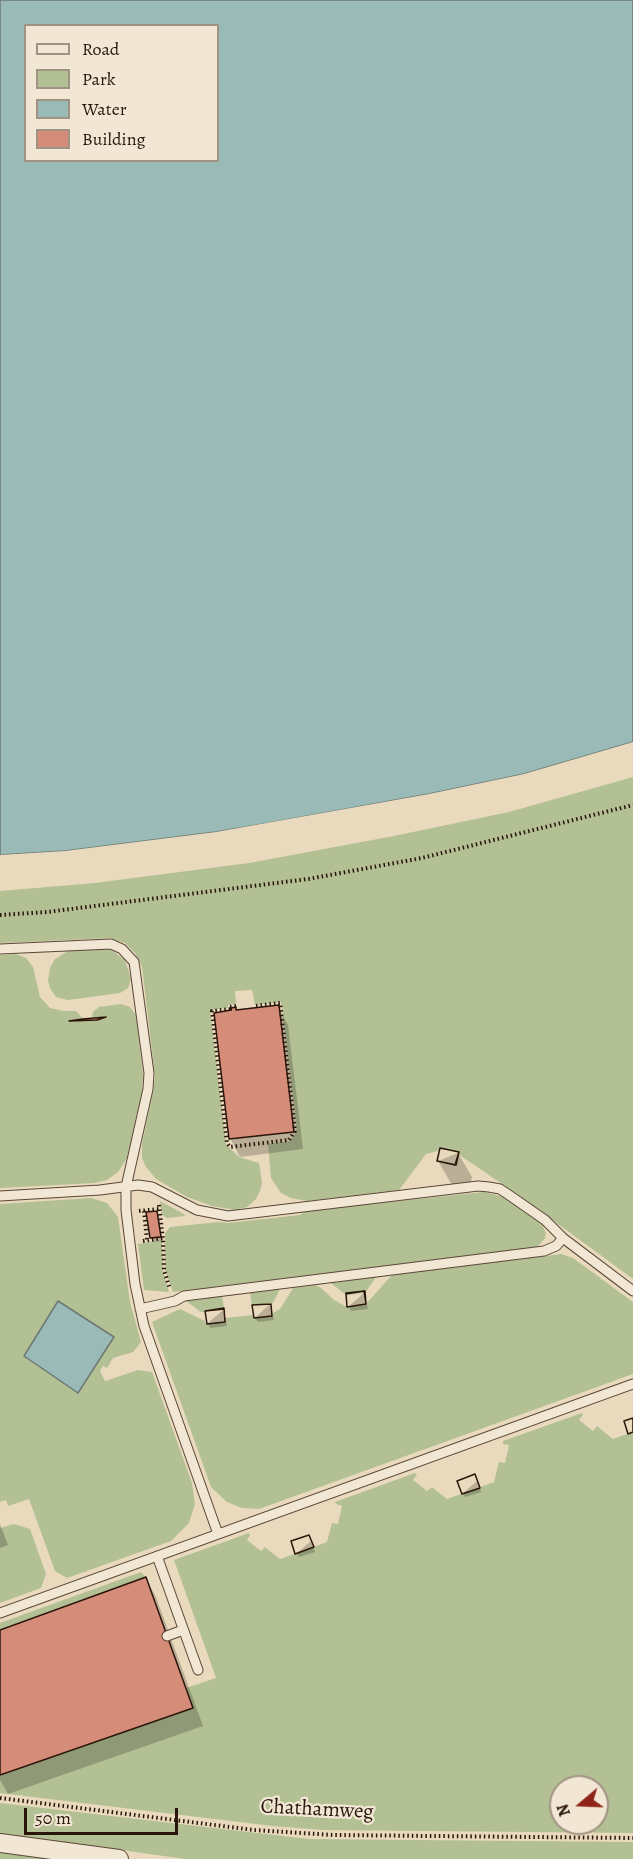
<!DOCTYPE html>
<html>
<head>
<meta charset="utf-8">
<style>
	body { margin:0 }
	#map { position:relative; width:633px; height:1859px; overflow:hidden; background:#e9dabd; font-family:Alegreya,serif }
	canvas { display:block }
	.legend { position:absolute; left:24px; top:24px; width:195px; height:138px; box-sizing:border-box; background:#f1e7d4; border:2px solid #a19383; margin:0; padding:8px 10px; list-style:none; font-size:18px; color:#2a150a }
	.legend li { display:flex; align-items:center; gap:12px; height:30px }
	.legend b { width:30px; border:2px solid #a19383 }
	.north { position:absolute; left:549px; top:1775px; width:60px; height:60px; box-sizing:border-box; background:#f1e7d4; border:2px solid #a19383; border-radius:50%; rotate:251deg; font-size:16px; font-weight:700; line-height:24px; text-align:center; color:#2a150a }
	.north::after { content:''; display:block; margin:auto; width:21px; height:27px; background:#8f2418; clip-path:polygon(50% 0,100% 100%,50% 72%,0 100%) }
	.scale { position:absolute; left:24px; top:1808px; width:154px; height:27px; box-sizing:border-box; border:3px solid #2a150a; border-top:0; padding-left:8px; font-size:18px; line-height:21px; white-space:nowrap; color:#2a150a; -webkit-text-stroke:4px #f1e7d4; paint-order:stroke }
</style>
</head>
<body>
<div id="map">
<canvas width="633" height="1859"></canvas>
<ul class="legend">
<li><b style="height:8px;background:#f1e7d4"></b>Road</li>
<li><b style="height:16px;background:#b3c094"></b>Park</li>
<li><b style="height:16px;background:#99bab7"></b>Water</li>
<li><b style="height:16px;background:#d58c78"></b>Building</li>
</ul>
<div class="north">N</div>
<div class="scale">50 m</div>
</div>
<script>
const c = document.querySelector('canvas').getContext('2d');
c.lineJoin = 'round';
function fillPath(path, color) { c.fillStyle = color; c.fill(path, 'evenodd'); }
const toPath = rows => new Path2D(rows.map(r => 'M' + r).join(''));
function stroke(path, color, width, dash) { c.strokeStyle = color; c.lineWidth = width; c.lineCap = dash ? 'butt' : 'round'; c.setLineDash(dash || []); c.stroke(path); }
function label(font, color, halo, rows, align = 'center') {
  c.font = font + ' Alegreya,serif'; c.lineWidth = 4.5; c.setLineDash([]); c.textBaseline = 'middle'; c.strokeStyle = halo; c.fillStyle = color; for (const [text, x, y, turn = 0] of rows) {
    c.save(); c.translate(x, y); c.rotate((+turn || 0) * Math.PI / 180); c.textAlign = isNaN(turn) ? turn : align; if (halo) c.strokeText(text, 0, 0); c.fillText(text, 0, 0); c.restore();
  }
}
fillPath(toPath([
	[633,777,633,1279,517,1194,458,1154,458,1152,440,1148,438,1151,426,1154,399,1190,307,1201,291,1198,281,1193,271,1178,268,1144,290,1141,297,1131,281,1002,255,1005,252,990,235,991,236,1004,228,1005,228,1008,210,1010,226,1144,239,1157,259,1163,262,1183,260,1191,256,1199,247,1207,235,1210,212,1206,187,1197,156,1179,146,1167,142,1158,142,1144,153,1092,155,1075,142,967,135,953,125,943,110,938,0,943,0,891,95,883,249,863,394,836,509,812],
	[91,949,110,949,125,960,131,979,128,988,120,993,68,1000,56,997,50,988,48,981,50,968,55,959,68,951],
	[16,954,26,958,33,967,40,997,50,1008,64,1011,76,1011,83,1019,92,1018,93,1012,99,1007,121,1004,130,1007,136,1015,143,1074,142,1091,127,1158,118,1172,107,1180,95,1183,0,1188,0,955],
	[484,1192,504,1197,542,1224,546,1233,545,1238,540,1244,536,1247,173,1292,165,1269,165,1233,170,1227,219,1222,228,1223,300,1215,304,1212,323,1209],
	[91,1198,107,1203,118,1217,130,1302,141,1342,133,1352,113,1358,107,1368,103,1366,100,1371,105,1381,138,1370,152,1372,192,1483,195,1504,189,1523,171,1541,67,1578,55,1571,29,1499,8,1506,6,1500,0,1502,0,1204],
	[160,1201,184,1214,185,1216,167,1218,162,1215],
	[162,1240,163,1271,169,1292,144,1290,138,1244],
	[561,1254,573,1258,633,1302,633,1374,259,1509,242,1508,227,1502,211,1487,152,1322,180,1309,205,1321,206,1324,225,1322,225,1318,253,1315,254,1318,273,1316,273,1313,280,1309,293,1288,315,1285,321,1288,334,1300,347,1307,365,1305,392,1275],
	[376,1277,365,1293,346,1295,331,1283],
	[280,1289,273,1303,252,1305,250,1293],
	[222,1296,224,1308,205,1312,201,1312,186,1301],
	[582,1413,583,1415,579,1420,593,1431,597,1426,613,1439,633,1432,633,1833,323,1830,272,1826,0,1793,0,1775,193,1708,186,1688,216,1678,174,1560,249,1533,250,1535,247,1540,261,1551,265,1547,280,1559,322,1544,327,1542,332,1523,338,1524,342,1506,336,1504,335,1502,415,1473,417,1475,413,1480,427,1491,432,1487,447,1499,494,1482,499,1462,505,1463,509,1445,503,1444,503,1441],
	[561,1787,597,1787,597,1823,561,1823],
	[14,1524,30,1529,46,1574,41,1588,0,1603,0,1528],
	[141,1572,146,1577,0,1630,0,1623],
	[0,1803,309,1839,633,1842,633,1859,185,1859,0,1833],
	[0,1852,50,1859,0,1859]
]), '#b3c094');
const water = toPath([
	[0,0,633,0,633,742,524,774,429,794,269,823,216,832,65,851,0,855,0,0],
	[26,26,218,26,218,160,26,160,26,26],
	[58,1301,114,1337,78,1393,24,1356,58,1301]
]);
fillPath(water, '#99bab7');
stroke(water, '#6d7872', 1.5);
fillPath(toPath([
	[633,742,633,745,524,777,430,797,216,835,66,854,0,858,0,855,65,851,216,832,429,794,524,774]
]), '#e9dabd');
fillPath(toPath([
	[278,1007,288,1025,303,1149,240,1157,230,1138,233,1012,235,1009,237,1011],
	[458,1153,472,1177,469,1189,452,1185,438,1161],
	[156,1212,159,1216,162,1241,153,1242,151,1237],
	[364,1293,368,1309,351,1311,349,1306],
	[270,1304,274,1320,258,1322,255,1318],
	[223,1310,227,1326,210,1328,208,1323],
	[477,1481,481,1492,465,1497,463,1493],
	[0,1524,8,1545,0,1548],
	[311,1541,315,1552,299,1557,297,1553],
	[146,1579,156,1597,203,1726,8,1794,0,1780,0,1632]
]), '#0003');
const building = toPath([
	[279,1005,294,1132,229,1139,214,1013,231,1010,231,1008,236,1007,236,1010,279,1005],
	[106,1017,97,1020,69,1021,83,1019,106,1017],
	[440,1148,459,1152,456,1165,437,1161,440,1148],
	[440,1148,459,1152,455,1165,437,1161,440,1148],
	[157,1211,161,1237,150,1238,146,1212,157,1211],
	[364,1291,366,1304,347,1307,346,1294,364,1291],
	[365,1291,366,1304,347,1307,346,1293,365,1291],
	[271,1304,272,1316,254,1318,252,1305,271,1304],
	[271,1304,272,1316,254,1318,252,1305,271,1304],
	[224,1308,225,1322,207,1324,205,1311,224,1308],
	[224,1309,225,1322,207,1324,205,1311,224,1309],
	[633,1418,633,1432,628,1434,624,1421,633,1418],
	[633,1418,633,1432,628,1434,624,1421,633,1418],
	[475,1474,480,1488,462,1494,457,1481,475,1474],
	[475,1474,480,1488,462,1494,457,1481,475,1474],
	[309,1535,314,1547,295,1554,291,1541,309,1535],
	[309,1535,314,1547,295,1554,291,1541,309,1535],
	[146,1577,193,1708,0,1775,0,1630,146,1577]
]);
fillPath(building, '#d58c78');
stroke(building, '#2a150a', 1.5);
const lane = toPath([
	[0,949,111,944,122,949,134,962,149,1073,148,1089,126,1187,126,1210,135,1284,144,1326,218,1534],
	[0,1196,100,1190,138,1185,152,1187,197,1210,228,1216,478,1186,489,1187,500,1189,509,1195,545,1220,563,1238,633,1291],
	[140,1309,175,1301,184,1296,544,1251,556,1246,563,1238],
	[157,1556,198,1670],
	[0,1613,633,1384],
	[167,1636,183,1630]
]);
const street = toPath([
	[0,1843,119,1859]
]);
stroke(lane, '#5a4637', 11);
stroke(street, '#5a4637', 20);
stroke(toPath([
	[0,915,47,912,308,879,422,858,633,805],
	[236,1006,229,1007,230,1009,212,1011,227,1143,230,1147,289,1140,295,1131,280,1003,255,1006],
	[159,1205,163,1240,164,1270,170,1289],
	[139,1211,159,1209],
	[144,1211,147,1240],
	[143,1241,163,1238],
	[0,1798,254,1830,333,1835,633,1838]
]), '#2a150a', 4, [1.5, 3]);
stroke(lane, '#f1e7d4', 9);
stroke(street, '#f1e7d4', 18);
label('21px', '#2a150a', '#f1e7d4', [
	["Chathamweg",317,1810,3]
]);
</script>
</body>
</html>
